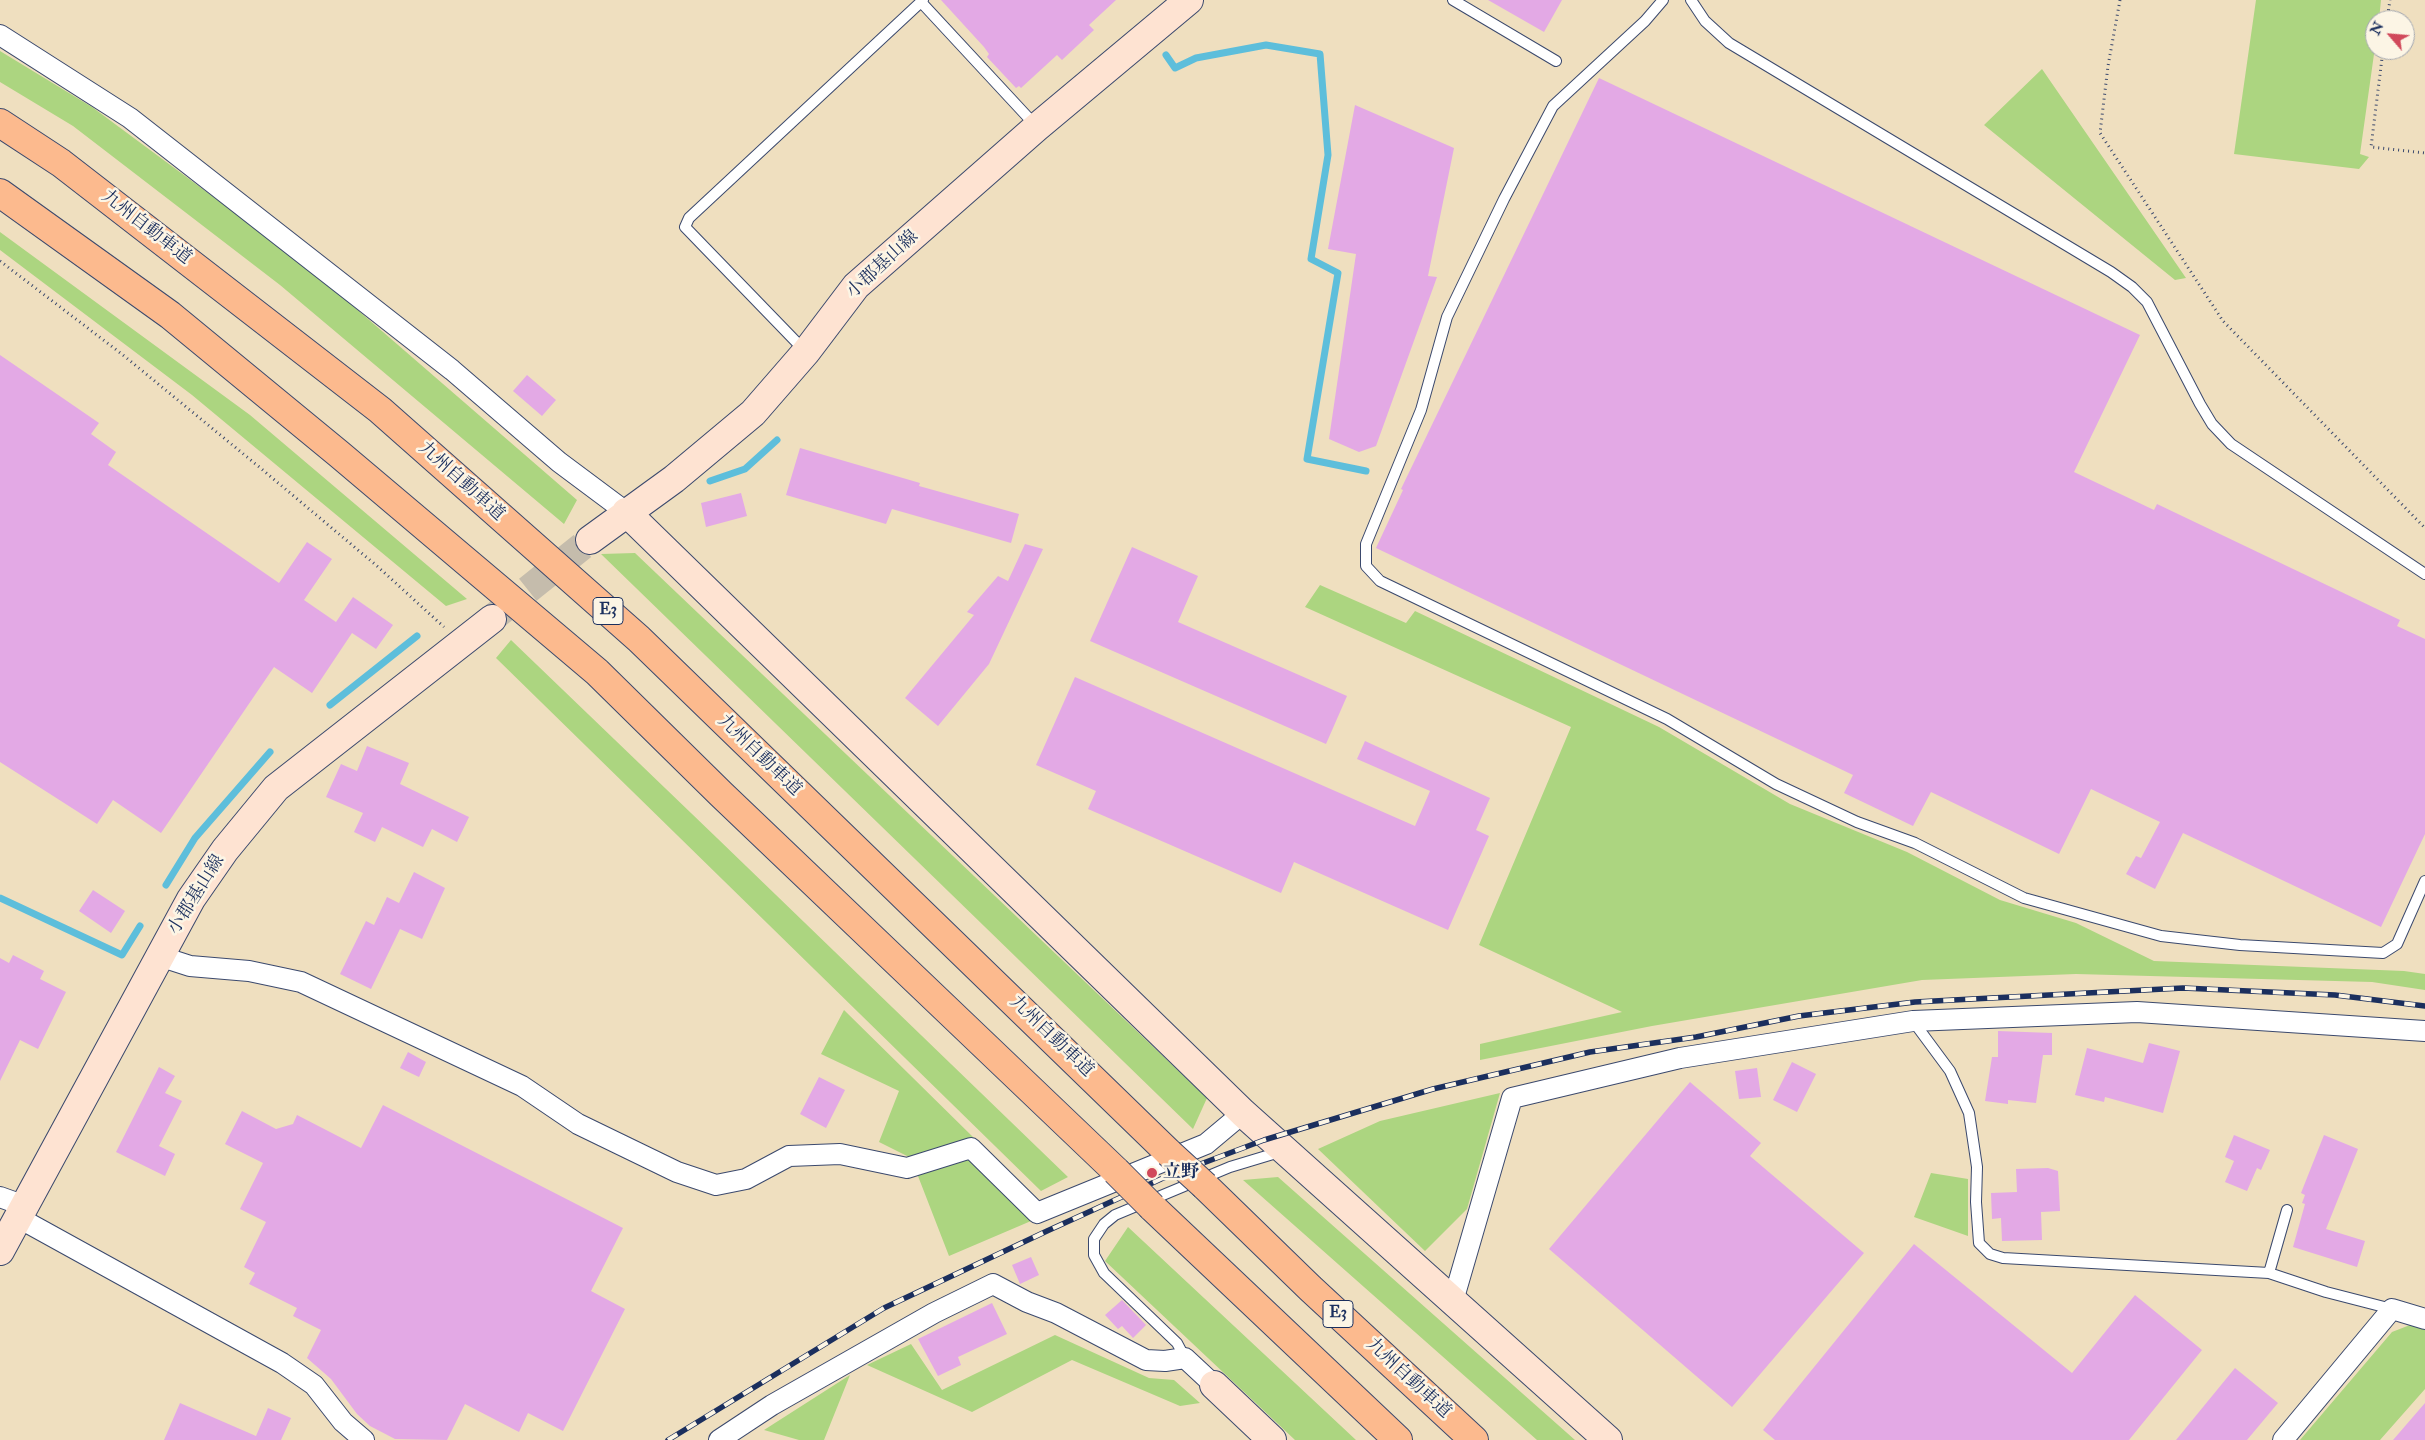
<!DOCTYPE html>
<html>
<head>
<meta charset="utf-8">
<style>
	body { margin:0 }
	#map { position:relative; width:2425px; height:1440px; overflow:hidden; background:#efdfbf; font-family:"IM FELL Double Pica",serif }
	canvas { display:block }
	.north { position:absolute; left:2365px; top:10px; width:50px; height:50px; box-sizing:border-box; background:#fcf5e5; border:1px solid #a2a6af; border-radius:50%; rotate:297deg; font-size:14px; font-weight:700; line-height:20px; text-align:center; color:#1b2f5e }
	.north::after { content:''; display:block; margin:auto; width:18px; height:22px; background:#d1495b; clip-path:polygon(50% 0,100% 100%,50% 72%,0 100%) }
</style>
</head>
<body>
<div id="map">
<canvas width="2425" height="1440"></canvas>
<div class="north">N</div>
</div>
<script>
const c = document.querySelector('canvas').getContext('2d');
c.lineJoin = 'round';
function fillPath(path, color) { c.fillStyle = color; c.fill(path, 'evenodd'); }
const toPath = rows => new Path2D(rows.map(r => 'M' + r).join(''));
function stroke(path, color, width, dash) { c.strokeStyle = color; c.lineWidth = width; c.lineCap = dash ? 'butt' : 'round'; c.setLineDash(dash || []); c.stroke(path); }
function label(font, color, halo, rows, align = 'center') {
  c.font = font + ' "IM FELL Double Pica","Noto Serif JP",serif'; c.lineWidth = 5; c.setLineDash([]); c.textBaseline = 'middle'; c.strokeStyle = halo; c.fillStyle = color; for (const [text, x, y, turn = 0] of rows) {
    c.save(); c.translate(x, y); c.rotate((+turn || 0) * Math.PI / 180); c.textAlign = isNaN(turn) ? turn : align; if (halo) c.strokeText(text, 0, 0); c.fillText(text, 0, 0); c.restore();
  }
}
fillPath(toPath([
	[2256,0,2381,0,2379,20,2375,20,2375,47,2360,154,2369,157,2359,169,2234,154],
	[0,51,92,107,308,267,577,500,564,524,280,285,73,126,0,82],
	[2042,69,2186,278,2175,280,1984,125],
	[0,232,250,415,467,599,446,606,192,395,0,250],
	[635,553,1207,1098,1193,1129,601,554],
	[1320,585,1406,623,1415,611,1659,727,1790,804,1907,852,2000,900,2076,923,2154,961,2404,971,2425,974,2425,990,2372,982,2076,974,1922,980,1652,1026,1480,1060,1480,1044,1622,1012,1479,945,1571,727,1305,607],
	[511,640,717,838,1068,1177,1041,1191,496,658],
	[844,1010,974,1138,958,1145,1031,1221,949,1256,911,1158,879,1142,899,1091,821,1054],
	[1500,1093,1467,1209,1425,1251,1318,1149,1380,1121],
	[1931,1173,1968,1179,1968,1236,1914,1217],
	[1278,1177,1575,1440,1537,1440,1243,1180],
	[1128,1227,1356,1440,1295,1440,1105,1261],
	[2410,1325,2425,1328,2425,1389,2380,1440,2300,1440,2392,1332],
	[1055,1335,1149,1378,1174,1380,1200,1403,1180,1406,1072,1360,972,1412,867,1365,911,1344,942,1390],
	[850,1375,824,1440,799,1440,764,1430]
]), '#acd580');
stroke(toPath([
	[1166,55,1175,68,1196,58,1266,45,1320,54,1328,155,1311,259,1338,273,1307,459,1366,471],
	[710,481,745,469,777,440],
	[330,705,417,636],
	[166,885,195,838,270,752],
	[0,898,122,955,140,926]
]), '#5dbedb', 7);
fillPath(toPath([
	[941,0,1116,0,1089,25,1094,30,1062,60,1057,55,1021,88,1019,86,1016,88,987,57,989,54,984,47],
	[1488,0,1562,0,1544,32],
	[1599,78,2140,335,2074,472,2154,510,2157,504,2400,620,2397,626,2425,639,2425,834,2381,927,2183,833,2155,889,2126,874,2136,856,2141,858,2160,822,2091,789,2059,854,1931,792,1913,826,1844,793,1853,775,1376,548,1403,490,1401,489],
	[1355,105,1454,148,1428,276,1437,277,1376,446,1359,452,1329,439,1356,254,1328,249],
	[0,355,99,423,91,434,116,452,108,465,279,583,307,542,332,559,304,600,336,622,353,597,393,625,376,649,352,633,312,693,274,667,161,833,113,800,97,824,0,762],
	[527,375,556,400,542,416,513,391],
	[800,448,920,483,919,486,1019,514,1011,543,892,509,886,524,786,495],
	[741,493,747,516,706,527,701,503],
	[1025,544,1043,549,989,664,938,726,905,698,974,615,967,612,998,576,1008,581],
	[1132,547,1198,576,1178,622,1347,696,1326,744,1090,641],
	[1075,677,1415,826,1430,791,1357,759,1365,741,1490,798,1476,830,1489,836,1448,930,1294,862,1281,893,1088,809,1096,791,1036,765],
	[367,746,409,763,400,784,469,817,457,842,432,829,423,847,382,827,375,842,354,832,363,813,326,797,341,764,357,771],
	[414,872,445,888,422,939,400,929,371,989,340,974,366,921,374,925,387,897,399,903],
	[93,890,125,911,111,933,79,911],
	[13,955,44,971,40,979,66,992,38,1049,20,1040,0,1081,0,958,9,963],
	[1998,1031,2052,1033,2052,1055,2043,1055,2036,1103,2008,1100,2008,1104,1985,1101,1992,1057,1998,1057],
	[2149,1043,2180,1051,2163,1113,2105,1097,2104,1102,2075,1095,2087,1048,2143,1063],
	[408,1052,426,1062,419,1077,400,1068],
	[1792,1062,1816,1074,1797,1112,1773,1100],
	[159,1067,175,1076,165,1093,182,1101,159,1146,175,1154,165,1176,116,1152],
	[1757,1068,1761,1097,1739,1099,1735,1071],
	[819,1077,845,1090,826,1128,800,1114],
	[1690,1082,1761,1143,1750,1156,1864,1253,1732,1407,1549,1249],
	[383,1105,623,1228,591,1291,625,1309,563,1431,528,1413,519,1432,465,1404,447,1440,395,1439,370,1426,357,1414,331,1379,307,1358,321,1330,293,1316,297,1308,249,1284,255,1273,244,1267,266,1222,240,1209,263,1163,225,1144,242,1111,276,1129,293,1124,297,1115,361,1148],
	[2234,1135,2270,1150,2261,1170,2257,1168,2247,1191,2225,1182,2234,1161,2225,1157],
	[2324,1135,2358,1149,2326,1229,2365,1241,2357,1267,2293,1247,2305,1204,2302,1203,2305,1195,2301,1193],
	[2048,1168,2058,1171,2060,1211,2041,1212,2042,1240,2002,1241,2001,1218,1992,1219,1991,1193,2017,1192,2016,1169],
	[1914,1244,2072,1373,2135,1295,2202,1350,2129,1440,1775,1440,1763,1430],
	[1031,1257,1039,1275,1020,1284,1012,1265],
	[1122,1300,1146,1325,1133,1338,1122,1326,1118,1329,1105,1315],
	[992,1303,1007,1334,958,1357,961,1365,938,1376,918,1339],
	[2235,1368,2278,1403,2247,1440,2176,1440],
	[180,1403,256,1436,268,1408,291,1418,281,1440,164,1440],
	[2425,1403,2425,1440,2393,1440]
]), '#e3a9e5');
stroke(toPath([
	[495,616,590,540]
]), '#c5bcac', 28, [28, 14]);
const lane = toPath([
	[1453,0,1556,61],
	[1663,0,1645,21,1553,106,1504,199,1447,317,1421,410,1366,544,1366,566,1380,581,1667,719,1776,784,1857,822,1915,843,2024,898,2161,936,2240,945,2383,953,2397,944,2425,881],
	[1691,0,1705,21,1729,43,2111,272,2132,287,2147,302,2200,404,2212,424,2231,444,2425,574],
	[921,2,1036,126],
	[805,351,685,227,689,218,923,0],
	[1913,1021,1950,1071,1969,1113,1977,1167,1976,1202,1979,1243,1990,1254,2003,1258,2269,1273,2326,1292,2392,1309],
	[2269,1273,2287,1210],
	[1185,1358,1177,1343,1104,1273,1094,1255,1094,1239,1104,1224,1115,1215,1230,1167,1283,1151]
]);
const street = toPath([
	[0,35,130,118,452,370,559,462,626,512],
	[159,956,190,966,249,971,301,982,522,1086,578,1124,677,1172,716,1185,746,1179,789,1156,840,1154,907,1168,971,1148,1037,1213,1206,1144,1243,1113],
	[0,1197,25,1206],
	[19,1218,282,1363,314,1385,343,1422,364,1440],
	[1453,1301,1512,1098,1680,1058,1913,1021,2137,1012,2425,1031],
	[719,1440,772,1405,934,1313,993,1284,1027,1302,1056,1313,1146,1360,1165,1361,1185,1358,1214,1385],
	[2283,1440,2392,1309,2425,1319]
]);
const secondary = toPath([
	[626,512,1243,1113,1608,1440],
	[590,540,674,479,753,413,806,352,856,286,1037,127,1189,0],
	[0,1251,191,899,225,850,276,788,492,619],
	[1214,1385,1272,1440]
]);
const highway = toPath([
	[0,123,61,163,380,410,639,639,1169,1153],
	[0,193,170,315,339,454,597,672,721,794,1116,1171],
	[1205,1186,1310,1288,1474,1440],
	[1152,1207,1398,1440]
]);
stroke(lane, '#3b496d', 12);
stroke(street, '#3b496d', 22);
stroke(secondary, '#3b496d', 30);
stroke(highway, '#3b496d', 30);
stroke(toPath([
	[2120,0,2108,66,2100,133,2223,321,2425,528],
	[2387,20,2390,0],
	[2383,50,2371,147,2425,153],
	[0,261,123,355,258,466,377,566,444,627]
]), '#3b496d', 3, [1, 4]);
stroke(lane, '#fff', 10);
stroke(street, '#fff', 20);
stroke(secondary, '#fee3d2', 28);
stroke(highway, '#fcba8e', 28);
const rail = toPath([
	[668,1440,884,1308,1047,1231,1161,1179,1264,1140,1433,1089,1590,1052,1696,1037,1799,1016,1915,1002,2183,988,2335,995,2425,1006]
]);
stroke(rail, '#1b2f5e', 5.5);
stroke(rail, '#fcf5e5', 4, [11]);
const highwayBridge = toPath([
	[1169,1153,1205,1186],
	[1116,1171,1152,1207]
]);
stroke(highwayBridge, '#3b496d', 30, []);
stroke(highwayBridge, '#fcba8e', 28);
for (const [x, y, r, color] of [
	[1152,1173,6,"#d1495b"]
]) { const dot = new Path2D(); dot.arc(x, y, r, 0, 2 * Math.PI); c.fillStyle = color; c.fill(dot); stroke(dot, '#fcf5e5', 2); }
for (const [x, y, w] of [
	[608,611,30],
	[1338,1314,30]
]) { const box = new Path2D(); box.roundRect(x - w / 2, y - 13.5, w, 27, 4); c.fillStyle = '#fcf5e5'; c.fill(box); stroke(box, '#1b2f5e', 1); }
label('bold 16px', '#1b2f5e', null, [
	["E3",608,611],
	["E3",1338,1314]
]);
label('18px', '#1b2f5e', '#fcf5e5', [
	["九州自動車道",146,228,38],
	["小郡基山線",883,265,-43],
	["九州自動車道",461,482,42],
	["九州自動車道",759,756,44],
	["小郡基山線",197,895,-58],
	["九州自動車道",1051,1037,44],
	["九州自動車道",1408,1379,43]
]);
label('bold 18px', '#1b2f5e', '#fcf5e5', [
	["立野",1163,1173]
], 'left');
</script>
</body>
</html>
